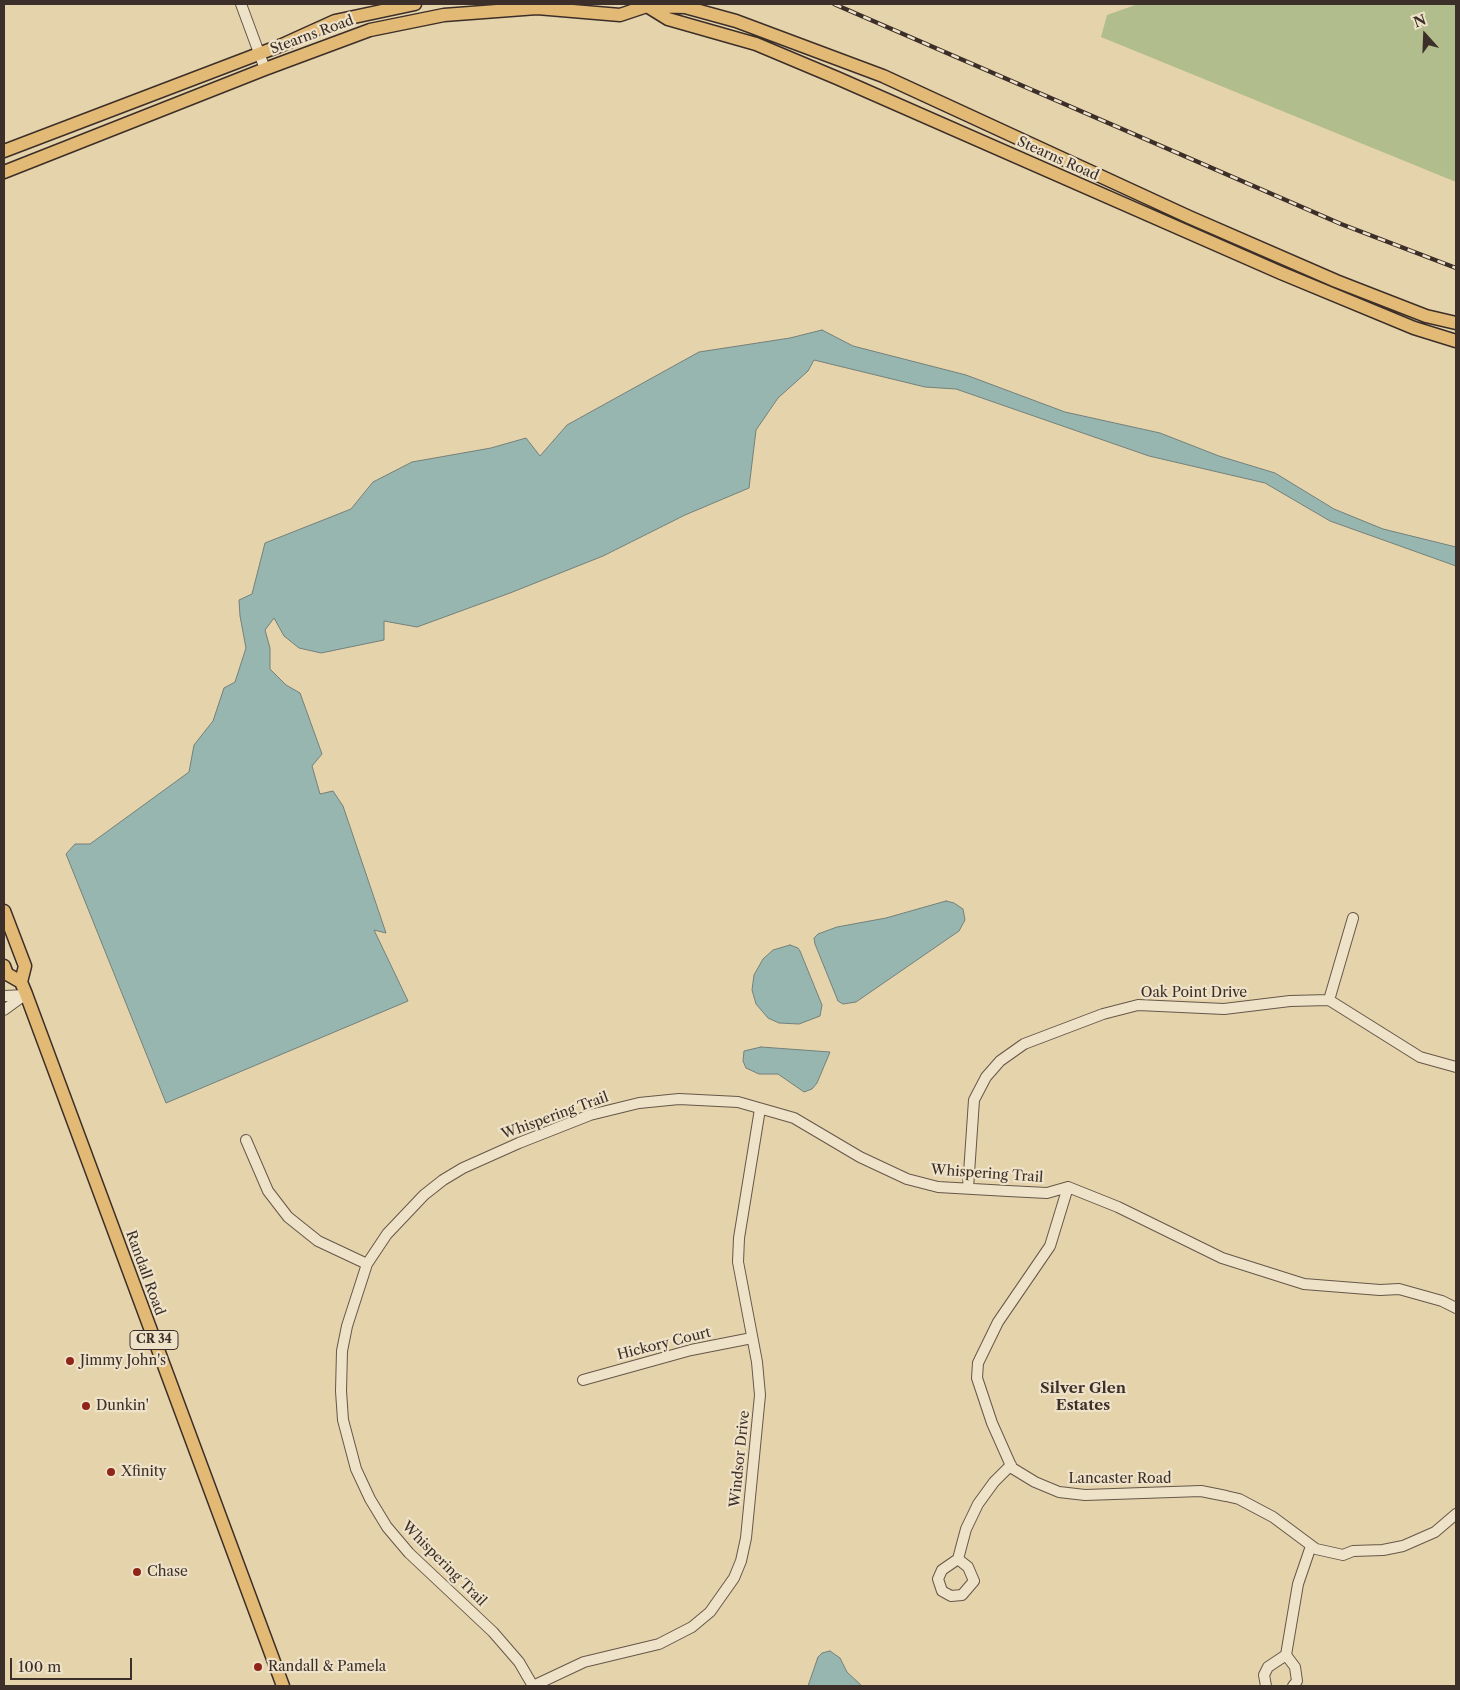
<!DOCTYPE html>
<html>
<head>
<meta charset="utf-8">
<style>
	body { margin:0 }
	#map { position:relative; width:1460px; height:1690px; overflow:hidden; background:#e5d3ab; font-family:"Libre Caslon Text",serif }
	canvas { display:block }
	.frame { position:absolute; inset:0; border:5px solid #3c2e28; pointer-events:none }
	.north { position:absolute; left:1400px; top:10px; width:50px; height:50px; -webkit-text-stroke:4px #eee2c8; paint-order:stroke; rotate:340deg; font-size:14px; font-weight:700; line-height:20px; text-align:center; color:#3c2e28 }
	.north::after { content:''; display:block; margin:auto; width:18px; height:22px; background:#3c2e28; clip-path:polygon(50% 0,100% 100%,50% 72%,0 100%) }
	.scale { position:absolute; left:10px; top:1658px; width:122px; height:22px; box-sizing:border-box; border:2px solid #3c2e28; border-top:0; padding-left:6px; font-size:15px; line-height:18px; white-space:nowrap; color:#3c2e28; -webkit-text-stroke:4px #eee2c8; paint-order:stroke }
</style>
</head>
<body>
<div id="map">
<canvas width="1460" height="1690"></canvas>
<div class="frame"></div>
<div class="north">N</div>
<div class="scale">100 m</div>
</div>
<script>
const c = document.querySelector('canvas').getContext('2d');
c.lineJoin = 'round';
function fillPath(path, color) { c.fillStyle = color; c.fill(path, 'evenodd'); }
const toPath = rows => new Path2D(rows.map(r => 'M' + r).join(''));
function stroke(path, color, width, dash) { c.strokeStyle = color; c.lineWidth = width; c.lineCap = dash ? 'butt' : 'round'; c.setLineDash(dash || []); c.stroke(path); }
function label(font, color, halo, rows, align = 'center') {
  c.font = font + ' "Libre Caslon Text",serif'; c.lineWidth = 4.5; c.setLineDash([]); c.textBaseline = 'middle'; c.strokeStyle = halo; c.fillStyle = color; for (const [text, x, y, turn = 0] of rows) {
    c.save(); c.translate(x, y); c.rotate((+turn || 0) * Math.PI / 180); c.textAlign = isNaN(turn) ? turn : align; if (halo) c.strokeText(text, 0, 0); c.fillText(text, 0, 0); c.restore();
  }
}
fillPath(toPath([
	[1138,4,1456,4,1456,182,1101,37,1107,15]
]), '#b1bd8c');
const water = toPath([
	[822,330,853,346,966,375,1065,412,1160,433,1219,456,1275,473,1334,509,1383,529,1456,547,1456,566,1330,521,1265,483,1149,456,956,389,925,387,814,360,808,371,778,398,756,430,749,488,685,515,603,556,510,593,417,627,384,621,384,640,321,653,299,648,284,636,274,618,265,630,270,648,270,669,286,685,300,693,322,754,312,766,320,794,333,791,343,806,386,933,374,930,408,1001,166,1103,66,854,75,844,90,844,189,772,194,745,213,721,224,688,235,682,246,648,240,616,239,600,252,594,265,543,351,509,373,482,412,462,491,448,526,438,540,456,567,425,699,352,790,338,822,330],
	[946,901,954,903,963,909,965,920,959,931,856,1002,843,1004,838,1001,815,944,814,938,818,934,837,927,886,918,946,901],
	[790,945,798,948,800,951,822,1005,820,1016,799,1024,779,1023,768,1018,756,1004,752,990,754,975,763,959,773,950,790,945],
	[761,1047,830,1052,817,1083,812,1089,804,1092,778,1074,759,1074,746,1068,743,1061,744,1051,761,1047],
	[830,1651,840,1658,847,1672,862,1686,808,1686,818,1657,822,1653,830,1651]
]);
fillPath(water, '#97b6b0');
stroke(water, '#73807a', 1);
const minor = toPath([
	[241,4,265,69],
	[4,996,25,995],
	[1329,1000,1353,918],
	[4,1010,26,994],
	[246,1140,268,1191,288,1217,318,1241,367,1264],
	[1068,1187,1050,1246,998,1322,978,1363,977,1378,992,1423,1012,1468,1035,1482,1059,1492,1085,1495,1201,1491,1226,1496,1239,1499,1273,1517,1316,1549,1343,1555,1353,1551,1383,1550,1403,1546,1435,1532,1456,1514],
	[968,1188,974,1100,986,1077,1000,1061,1024,1044,1103,1014,1138,1005,1224,1009,1290,1001,1329,1000,1420,1057,1456,1067],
	[583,1380,691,1350,752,1338],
	[958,1559,942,1570,938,1579,942,1591,951,1596,962,1595,974,1581,968,1567,958,1559,966,1529,978,1504,994,1482,1011,1465],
	[533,1686,519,1662,493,1632,409,1553,387,1527,370,1499,356,1469,343,1420,341,1391,342,1351,347,1326,367,1264,387,1234,424,1195,443,1180,463,1168,519,1143,590,1115,639,1103,679,1099,738,1102,794,1118,860,1157,907,1179,938,1187,1008,1191,1047,1193,1068,1187,1118,1207,1222,1258,1304,1284,1380,1290,1399,1289,1442,1301,1456,1308],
	[533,1686,584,1662,659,1644,692,1627,710,1612,734,1578,741,1561,746,1538,760,1395,757,1362,738,1262,739,1238,760,1109],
	[1266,1686,1264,1675,1268,1667,1286,1655],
	[1293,1686,1297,1681,1295,1667,1286,1655,1298,1584,1311,1546]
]);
const major = toPath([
	[647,6,685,7,736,21,883,76,1189,217,1336,281,1426,316,1456,323],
	[4,151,282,45,335,21,415,4],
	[4,172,265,69,370,30,444,15,537,8,620,15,647,6,668,19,756,44,837,78,1281,273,1414,328,1456,341],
	[4,911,25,966,21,982],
	[4,966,7,974,21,982,26,994,283,1686]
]);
stroke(minor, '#665749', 12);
stroke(major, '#3c2e28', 15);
stroke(minor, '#eee2c8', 10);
stroke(major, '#e2ba76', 12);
const rail = toPath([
	[834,4,1341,224,1456,268]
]);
stroke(rail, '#3c2e28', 4.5);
stroke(rail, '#eee2c8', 2.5, [8]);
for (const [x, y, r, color] of [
	[70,1361,5,"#8f2418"],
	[86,1406,5,"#8f2418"],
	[111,1472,5,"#8f2418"],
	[137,1572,5,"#8f2418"],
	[258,1667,5,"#8f2418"]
]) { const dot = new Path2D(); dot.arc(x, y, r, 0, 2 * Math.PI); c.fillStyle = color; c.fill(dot); stroke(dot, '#eee2c8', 2); }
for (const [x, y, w] of [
	[154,1340,48]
]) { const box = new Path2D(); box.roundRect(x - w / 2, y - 9.5, w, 19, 4); c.fillStyle = '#eee2c8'; c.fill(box); stroke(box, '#3c2e28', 1); }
label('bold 12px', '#3c2e28', null, [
	["CR 34",154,1340]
]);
label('14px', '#3c2e28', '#eee2c8', [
	["Stearns Road",312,35,-20],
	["Stearns Road",1058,159,24],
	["Oak Point Drive",1194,993],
	["Whispering Trail",555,1116,-20],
	["Whispering Trail",987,1174,4],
	["Randall Road",145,1273,70],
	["Hickory Court",664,1344,-14],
	["Windsor Drive",740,1459,-84],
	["Lancaster Road",1120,1479],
	["Whispering Trail",444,1564,45]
]);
label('14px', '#3c2e28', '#eee2c8', [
	["Jimmy John's",80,1361],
	["Dunkin'",96,1406],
	["Xfinity",121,1472],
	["Chase",147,1572],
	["Randall & Pamela",268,1667]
], 'left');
label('bold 15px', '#3c2e28', '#eee2c8', [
	["Silver Glen",1083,1389],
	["Estates",1083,1406]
]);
</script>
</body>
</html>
